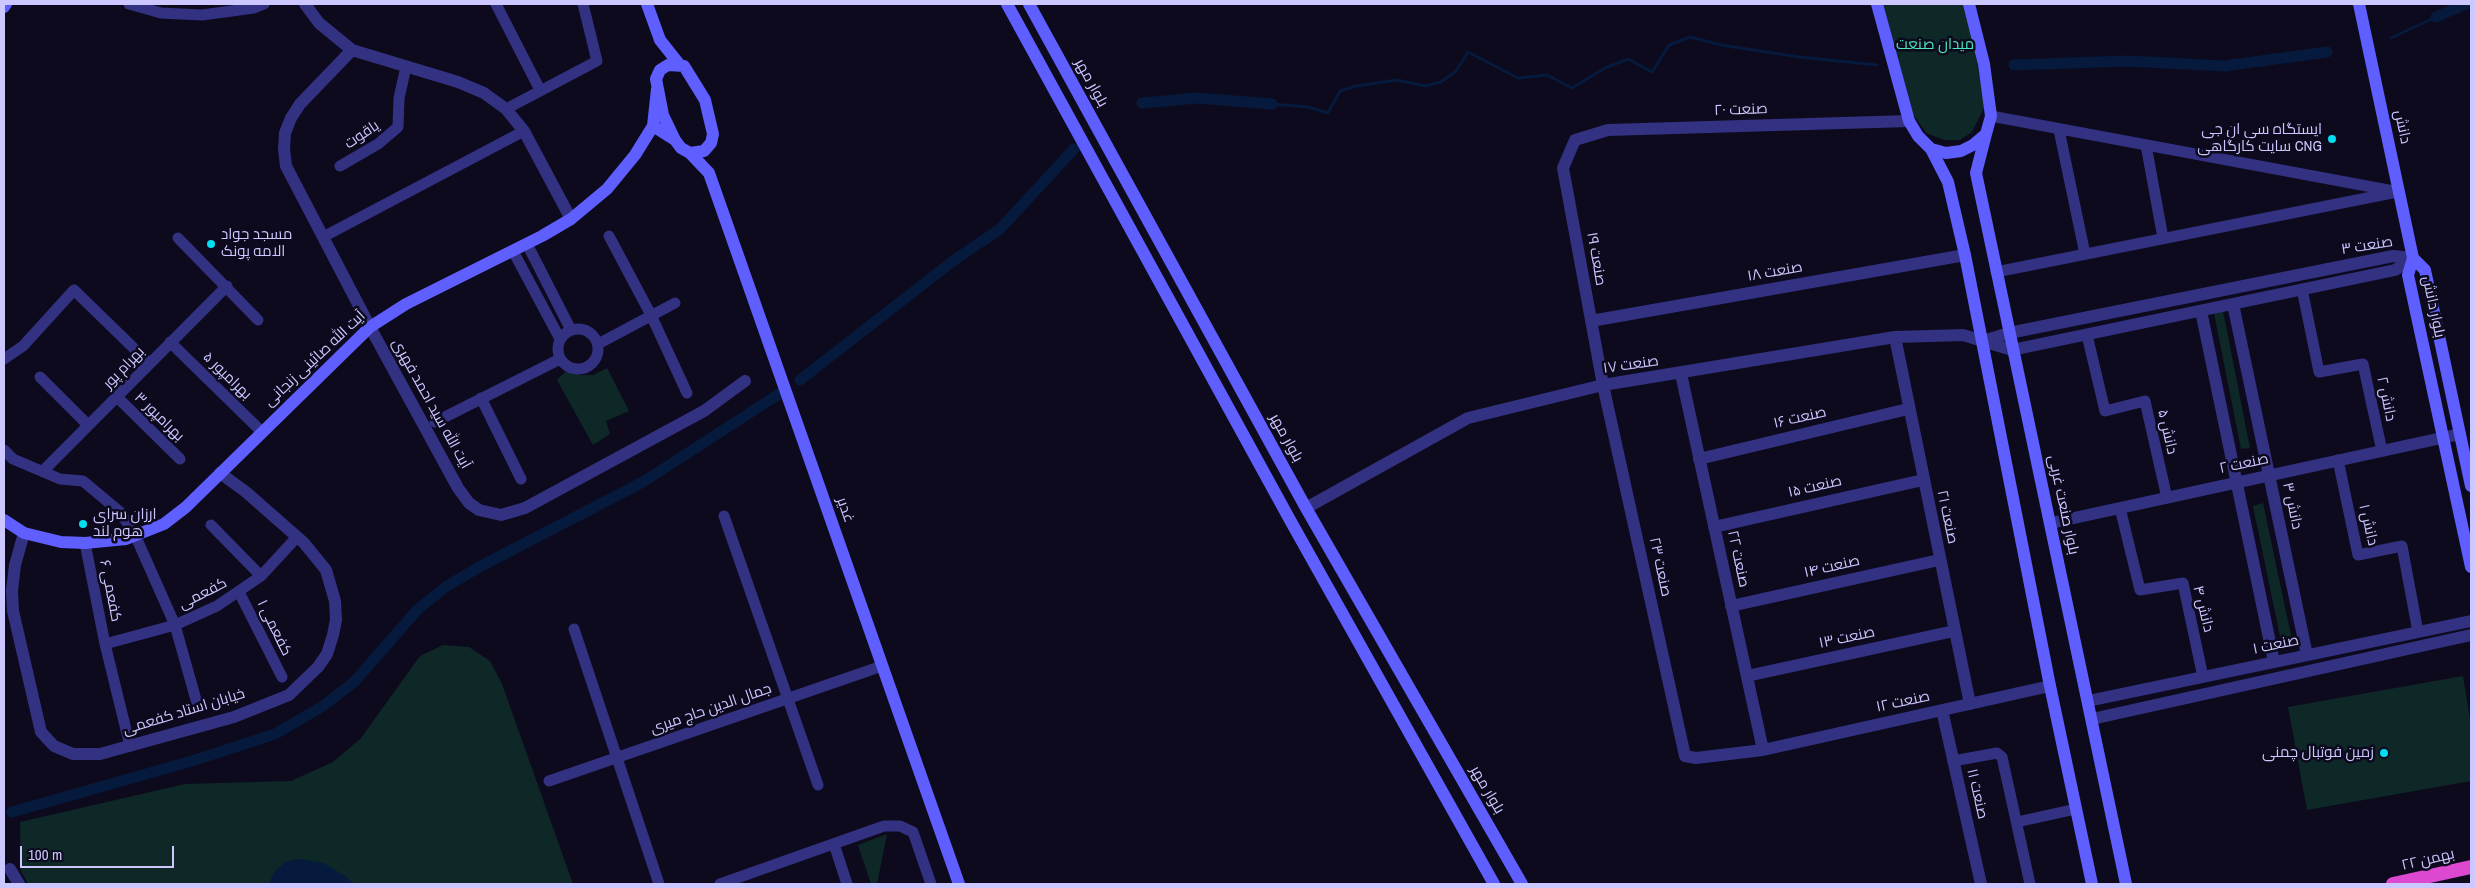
<!DOCTYPE html>
<html>
<head>
<meta charset="utf-8">
<style>
	body { margin:0 }
	#map { position:relative; width:2475px; height:888px; overflow:hidden; background:#0d0a1e; font-family:"Archivo Narrow",sans-serif }
	canvas { display:block }
	.frame { position:absolute; inset:0; border:5px solid #ccc7ff; pointer-events:none }
	.scale { position:absolute; left:20px; top:846px; width:154px; height:22px; box-sizing:border-box; border:2px solid #ccc7ff; border-top:0; padding-left:6px; font-size:15px; line-height:18px; white-space:nowrap; color:#ccc7ff; -webkit-text-stroke:4px #0d0a1e; paint-order:stroke }
</style>
</head>
<body>
<div id="map">
<canvas width="2475" height="888"></canvas>
<div class="frame"></div>
<div class="scale">100 m</div>
</div>
<script>
const c = document.querySelector('canvas').getContext('2d');
c.lineJoin = 'round';
function fillPath(path, color) { c.fillStyle = color; c.fill(path, 'evenodd'); }
const toPath = rows => new Path2D(rows.map(r => 'M' + r).join(''));
function stroke(path, color, width, dash) { c.strokeStyle = color; c.lineWidth = width; c.lineCap = dash ? 'butt' : 'round'; c.setLineDash(dash || []); c.stroke(path); }
function label(font, color, halo, rows, align = 'center') {
  c.font = font + ' "Archivo Narrow",Cairo,sans-serif'; c.lineWidth = 5; c.setLineDash([]); c.textBaseline = 'middle'; c.strokeStyle = halo; c.fillStyle = color; for (const [text, x, y, turn = 0] of rows) {
    c.save(); c.translate(x, y); c.rotate((+turn || 0) * Math.PI / 180); c.textAlign = isNaN(turn) ? turn : align; if (halo) c.strokeText(text, 0, 0); c.fillText(text, 0, 0); c.restore();
  }
}
fillPath(toPath([
	[1883,4,1966,4,1985,106,1972,132,1960,140,1944,140,1926,133,1913,114],
	[2223,311,2250,448,2241,449,2214,313],
	[607,368,629,411,606,421,610,434,593,445,557,380,567,370,580,375,593,375],
	[2263,503,2292,640,2281,641,2253,506],
	[443,645,469,647,490,661,502,684,573,884,28,884,21,871,20,822,185,784,291,781,333,762,361,738,420,656],
	[2463,676,2471,725,2471,781,2307,810,2288,707],
	[887,834,877,884,871,884,858,845]
]), '#0d2827');
fillPath(toPath([
	[299,859,323,863,345,876,354,884,269,884,274,872,285,862]
]), '#051a3c');
stroke(toPath([
	[2391,38,2436,17],
	[1272,104,1308,107,1328,113,1340,91,1356,86,1397,80,1425,86,1441,82,1456,71,1468,52,1518,78,1547,75,1572,88,1605,68,1628,59,1652,72,1669,45,1690,37,1721,45,1800,57,1877,65]
]), '#051a3c', 3);
stroke(toPath([
	[2436,17,2466,4],
	[2014,65,2127,61,2224,66,2327,52],
	[1142,103,1198,98,1272,104],
	[800,380,953,261,1000,229,1074,149],
	[12,812,192,761,275,734,323,706,354,682,418,609,447,586,481,566,643,482,782,392]
]), '#051a3c', 11);
stroke(toPath([
	[129,4,161,13,202,15,254,8,264,4],
	[496,4,540,90],
	[506,109,597,61,583,4],
	[1991,116,2399,192],
	[2059,130,2085,254],
	[2146,145,2163,238],
	[340,166,378,144,398,127,399,98,406,67],
	[609,236,651,315,687,393],
	[323,237,524,131],
	[178,238,258,320],
	[527,244,571,330],
	[513,251,560,339],
	[1996,272,2392,193],
	[2302,289,2319,372,2363,364,2382,451],
	'558 349a20 20 0 1 1 40 0a20 20 0 1 1-40 0Z',
	[2087,335,2105,411,2145,401,2167,498],
	[170,342,262,432],
	[598,344,675,303],
	[4,359,23,346,74,290,149,363],
	[40,377,88,425],
	[117,397,180,459],
	[481,398,521,479],
	[435,422,560,359],
	[4,450,13,459,60,479,83,481,120,512,135,535,175,625,198,707],
	[2338,460,2358,555,2402,546,2418,632],
	[43,471,227,286],
	[2120,508,2140,590,2183,583,2203,677],
	[724,516,818,785],
	[211,525,261,576],
	[85,543,105,644,130,746],
	[239,592,282,677],
	[574,629,659,884],
	[105,644,175,625,217,606,261,576,297,537],
	[1953,761,1997,753,2002,757,2030,884],
	[549,781,882,666],
	[2017,822,2076,809],
	[834,844,847,884],
	[720,884,884,826,900,826,913,832,931,884]
]), '#333181', 11);
stroke(toPath([
	[305,4,319,23,352,50,458,82,484,93,506,109,524,131,571,219],
	[352,50,300,104,291,118,285,133,284,149,286,166,370,327,458,488,469,503,479,510,501,515,525,508,704,411,745,381],
	[1909,121,1608,130,1575,140,1563,168,1603,385,1685,756,1696,758,1763,750,2050,686],
	[2233,304,2307,655],
	[2201,311,2274,662],
	[1591,321,1965,255],
	[1895,337,1970,704],
	[1983,341,2009,333,2393,256,2413,258],
	[1681,374,1763,750],
	[1699,459,1908,409],
	[1306,508,1468,418,1603,385,1895,337,1963,335,2012,350,2395,270,2413,258],
	[2051,523,2460,434],
	[1714,527,1923,480],
	[24,533,15,565,12,591,13,611,41,732,54,746,73,754,100,754,234,717,289,695,318,667,327,654,333,635,336,620,335,601,326,570,304,543,246,492,220,473],
	[1731,606,1939,560],
	[1747,676,1954,631],
	[2088,701,2471,621],
	[1942,710,1981,884],
	[2092,719,2471,635],
	[10,869,19,884]
]), '#333181', 12);
stroke(toPath([
	[647,4,660,40,679,64],
	[1007,4,1290,520,1494,884],
	[1029,4,1306,508,1522,884],
	[1877,4,1909,121,1918,136,1931,149,1946,153,1961,151,1973,145,1986,134,1991,116,1984,64,1969,4],
	[2359,4,2413,258,2408,275,2471,567],
	[4,7,6,4],
	[653,126,675,140,681,148,690,153,704,151,711,143,713,134,705,100,684,66,668,65,660,70,656,79,663,115,675,140],
	[1986,134,1976,173,2126,884],
	[1931,149,1948,182,1965,255,2050,686,2092,884],
	[690,153,709,173,959,884],
	[2413,258,2425,270,2471,486],
	[4,520,24,533,61,542,85,543,126,539,164,524,186,507,370,327,406,304,542,236,571,219,607,189,635,155,653,126,657,89]
]), '#5f5eff', 12);
stroke(toPath([
	[2393,884,2471,867]
]), '#dc48d0', 14);
for (const [x, y, r, color] of [
	[2332,139,5,"#00def2"],
	[211,244,5,"#00def2"],
	[83,524,5,"#00def2"],
	[2384,753,5,"#00def2"]
]) { const dot = new Path2D(); dot.arc(x, y, r, 0, 2 * Math.PI); c.fillStyle = color; c.fill(dot); stroke(dot, '#0d0a1e', 2); }
label('15px', '#4ae8be', '#0d0a1e', [
	["میدان صنعت",1935,45]
]);
label('15px', '#ccc7ff', '#0d0a1e', [
	["بلوار مهر",1091,83,61],
	["صنعت ۲۰",1741,110,-2],
	["دانش",2402,127,78],
	["یاقوت",362,135,-34],
	["صنعت ۳",2367,246,-9],
	["صنعت ۱۹",1596,259,80],
	["صنعت ۱۸",1775,272,-10],
	["بلوار دانش",2433,307,78],
	["آیت الله صائینی زنجانی",315,359,-43],
	["صنعت ۱۷",1631,365,-8],
	["بهرام پور",124,368,-46],
	["بهرامپور ۵",227,376,44],
	["دانش ۲",2386,399,78],
	["آیت الله سید احمد فهری",431,404,61],
	["بهرامپور ۳",159,417,44],
	["صنعت ۱۶",1800,418,-13],
	["دانش ۵",2167,432,77],
	["بلوار مهر",1286,438,61],
	["صنعت ۲",2244,464,-12],
	["صنعت ۱۵",1815,487,-13],
	["بلوار صنعت غربی",2063,505,78],
	["دانش ۳",2292,506,78],
	["غدیر",845,510,71],
	["صنعت ۲۱",1947,517,78],
	["دانش ۱",2368,525,77],
	["صنعت ۲۲",1738,559,78],
	["صنعت ۲۳",1660,567,78],
	["صنعت ۱۴",1832,567,-13],
	["کفعمی ۶",110,591,79],
	["کفعمی",203,594,-27],
	["دانش ۴",2203,609,76],
	["کفعمی ۱",274,628,64],
	["صنعت ۱۳",1847,638,-12],
	["صنعت ۱",2276,645,-12],
	["صنعت ۱۲",1903,702,-12],
	["جمال الدین حاج میری",711,709,-19],
	["خیابان استاد کفعمی",184,712,-17],
	["بلوار مهر",1487,790,60],
	["صنعت ۱۱",1977,794,77],
	["۲۲ بهمن",2428,860,-13]
]);
label('15px', '#ccc7ff', '#0d0a1e', [
	["ایستگاه سی ان جی",2322,130],
	["سایت کارگاهی CNG",2322,147],
	["مسجد جواد",221,235,"left"],
	["الامه پونک",221,252,"left"],
	["ارزان سرای",93,515,"left"],
	["هوم لند",93,532,"left"],
	["زمین فوتبال چمنی",2374,753]
], 'right');
</script>
</body>
</html>
